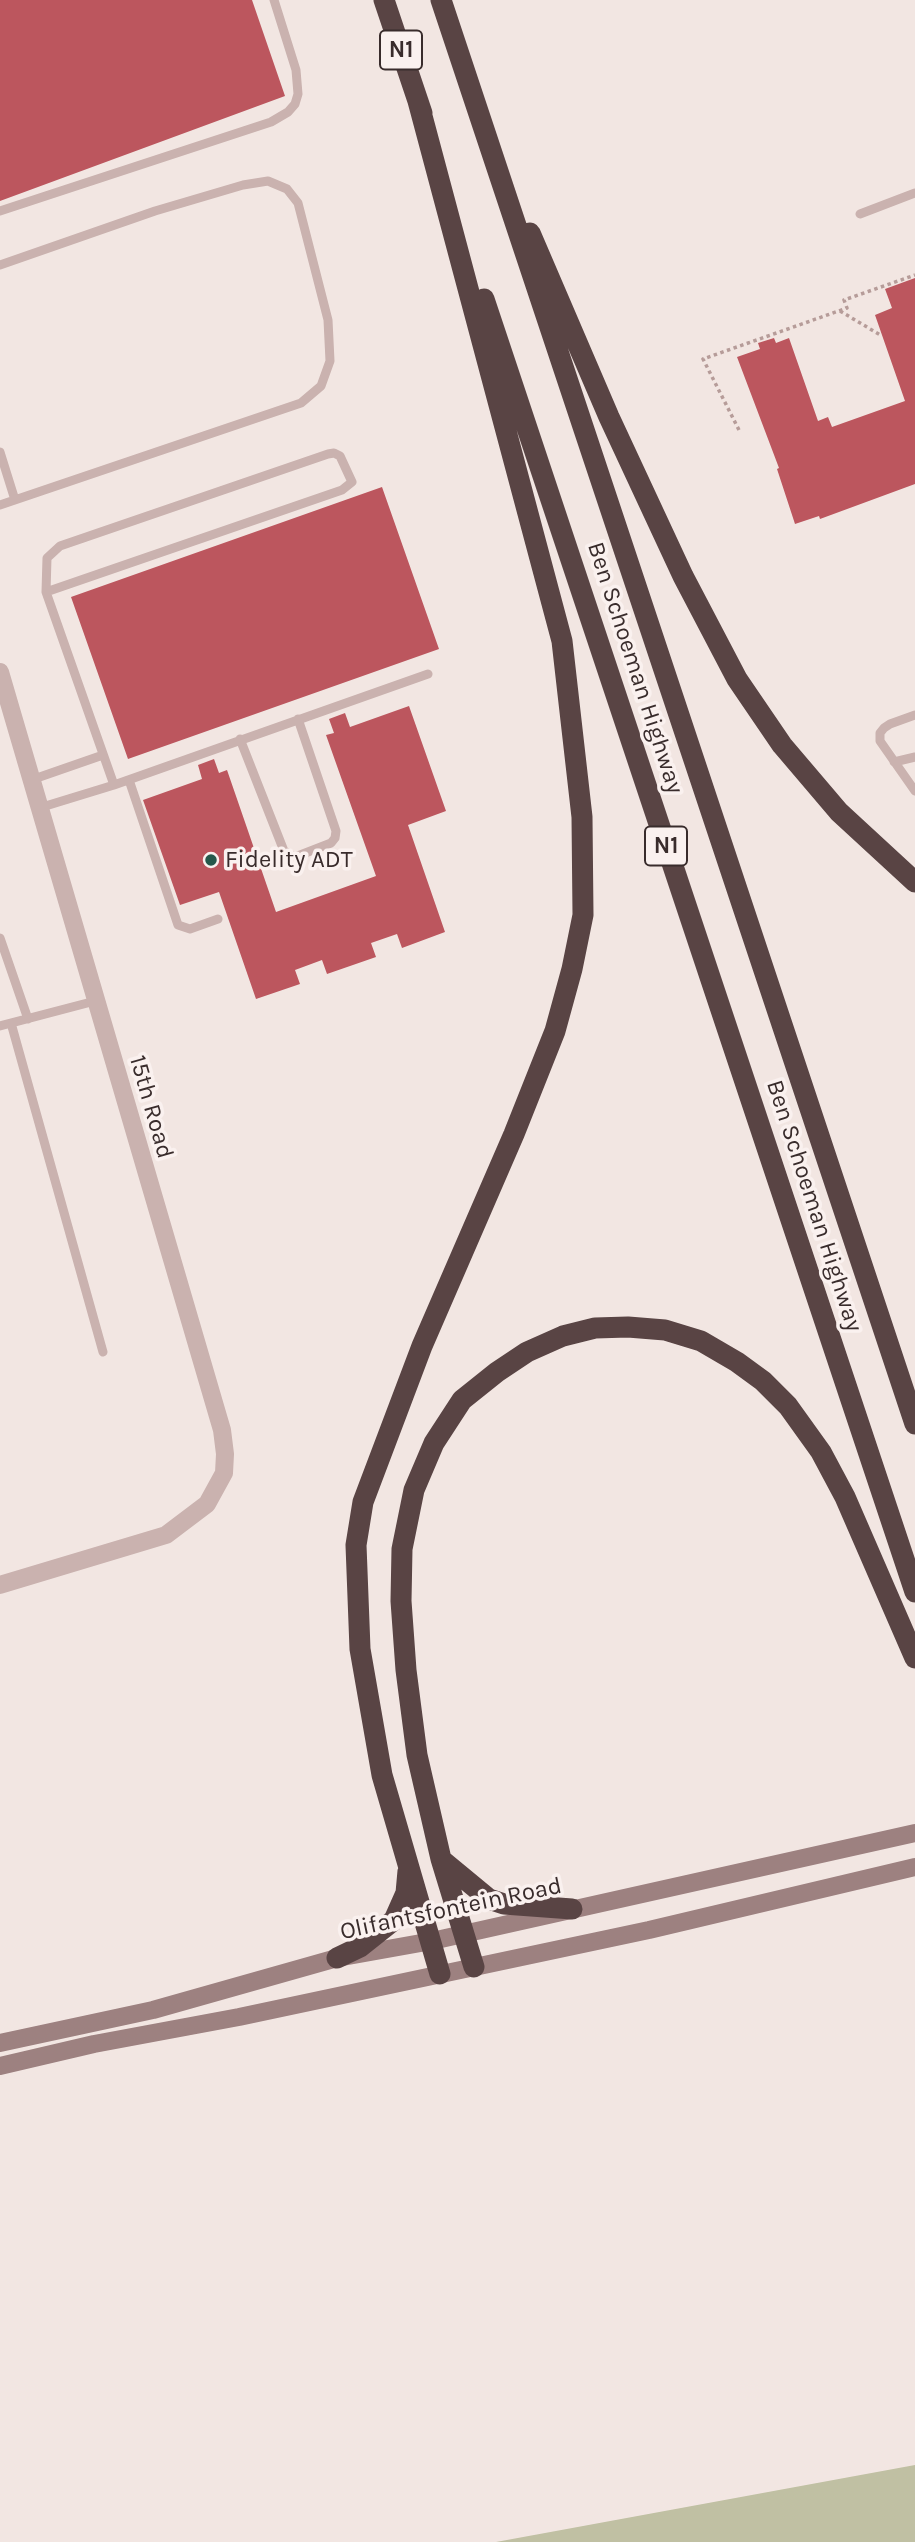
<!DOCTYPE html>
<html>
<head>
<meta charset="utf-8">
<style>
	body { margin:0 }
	canvas { display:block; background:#f2e6e2 }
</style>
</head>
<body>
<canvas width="915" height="2542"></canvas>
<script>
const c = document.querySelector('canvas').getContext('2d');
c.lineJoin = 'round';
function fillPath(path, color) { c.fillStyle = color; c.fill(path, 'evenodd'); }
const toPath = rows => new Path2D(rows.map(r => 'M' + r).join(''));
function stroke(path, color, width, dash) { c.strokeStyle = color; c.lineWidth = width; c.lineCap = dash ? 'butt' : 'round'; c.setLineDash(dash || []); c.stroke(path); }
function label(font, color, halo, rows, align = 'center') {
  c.font = font + ' Karla,sans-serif'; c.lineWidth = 7; c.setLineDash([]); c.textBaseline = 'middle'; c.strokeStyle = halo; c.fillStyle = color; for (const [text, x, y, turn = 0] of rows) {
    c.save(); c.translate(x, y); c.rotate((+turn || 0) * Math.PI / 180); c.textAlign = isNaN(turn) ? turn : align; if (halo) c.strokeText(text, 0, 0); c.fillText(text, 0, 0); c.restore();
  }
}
fillPath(toPath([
	[915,2465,915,2542,496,2542]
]), '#c0c0a3');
fillPath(toPath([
	[0,0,252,0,285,96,0,201],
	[915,278,915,484,820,519,819,516,795,524,777,469,779,468,737,357,760,349,758,343,774,338,776,343,789,338,818,421,828,417,832,427,905,401,875,315,892,308,885,289],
	[382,487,439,649,128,759,71,597],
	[409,706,446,811,408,825,445,932,402,948,397,934,371,943,376,957,327,974,322,960,295,970,300,984,256,999,219,892,180,905,143,800,202,779,198,765,214,759,219,773,227,770,276,912,376,876,326,735,334,733,329,719,345,713,350,727]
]), '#bc565e');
stroke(toPath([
	[840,311,882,336],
	[739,430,703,359,847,308,844,300,915,275]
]), '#b69c99', 3.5, [3.5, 3.5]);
stroke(toPath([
	[0,211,271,122,288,112,295,104,298,94,296,70,274,0],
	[860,214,915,193],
	[0,265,155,211,243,185,268,181,287,189,298,203,328,320,330,361,321,386,301,403,0,505],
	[0,452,15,500],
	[46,592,342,490,352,482,340,456,334,453,328,454,60,546,47,558,46,592,114,785],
	[915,715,890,724,884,728,880,733,880,741,915,791],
	[240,739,284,851,295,857,331,843,335,838,336,831,298,719],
	[894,762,915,757],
	[31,780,103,755],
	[129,780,178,925,190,929,218,919],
	[39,808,114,785,428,674],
	[0,938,28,1019],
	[11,1023,103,1352],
	[0,1026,95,1001]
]), '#cab2af', 9);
stroke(toPath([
	[0,672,222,1430,225,1454,224,1473,207,1504,166,1535,0,1585]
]), '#cab2af', 18);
stroke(toPath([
	[0,2043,153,2010,337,1958,432,1941,915,1833],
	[0,2066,94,2044,239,2017,649,1930,915,1867]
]), '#9d8180', 18);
stroke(toPath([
	[384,0,422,113],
	[441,0,915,1424],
	[418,101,562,641,582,817,583,915,572,969,555,1031,514,1134,422,1346,363,1502,356,1545,360,1649,382,1775,440,1974],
	[530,233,609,417,683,576,737,679,782,745,839,812,915,882],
	[484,299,915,1592],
	[443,1861,489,1899,504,1904,572,1909],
	[337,1958,360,1947,394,1920,406,1893,408,1871],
	[474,1967,441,1859,417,1755,406,1670,401,1601,402,1549,414,1490,434,1443,462,1400,497,1372,527,1352,563,1336,595,1328,628,1327,665,1330,701,1341,737,1362,763,1381,788,1406,821,1452,845,1497,915,1658]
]), '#594444', 21);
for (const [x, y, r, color] of [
	[211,860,7,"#25584b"]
]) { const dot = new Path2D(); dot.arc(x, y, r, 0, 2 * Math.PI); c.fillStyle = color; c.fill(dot); stroke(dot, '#faf1ef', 2.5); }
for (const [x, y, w] of [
	[401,50,42],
	[666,846,42]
]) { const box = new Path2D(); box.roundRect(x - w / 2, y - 19.5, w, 39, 5); c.fillStyle = '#faf1ef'; c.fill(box); stroke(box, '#392c2c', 2); }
label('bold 23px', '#392c2c', null, [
	["N1",401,50],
	["N1",666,846]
]);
label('24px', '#392c2c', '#faf1ef', [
	["Ben Schoeman Highway",635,668,72],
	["15th Road",151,1107,74],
	["Ben Schoeman Highway",814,1206,72],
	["Olifantsfontein Road",451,1909,-12]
]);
label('24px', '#392c2c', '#faf1ef', [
	["Fidelity ADT",225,860]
], 'left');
</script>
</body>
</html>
